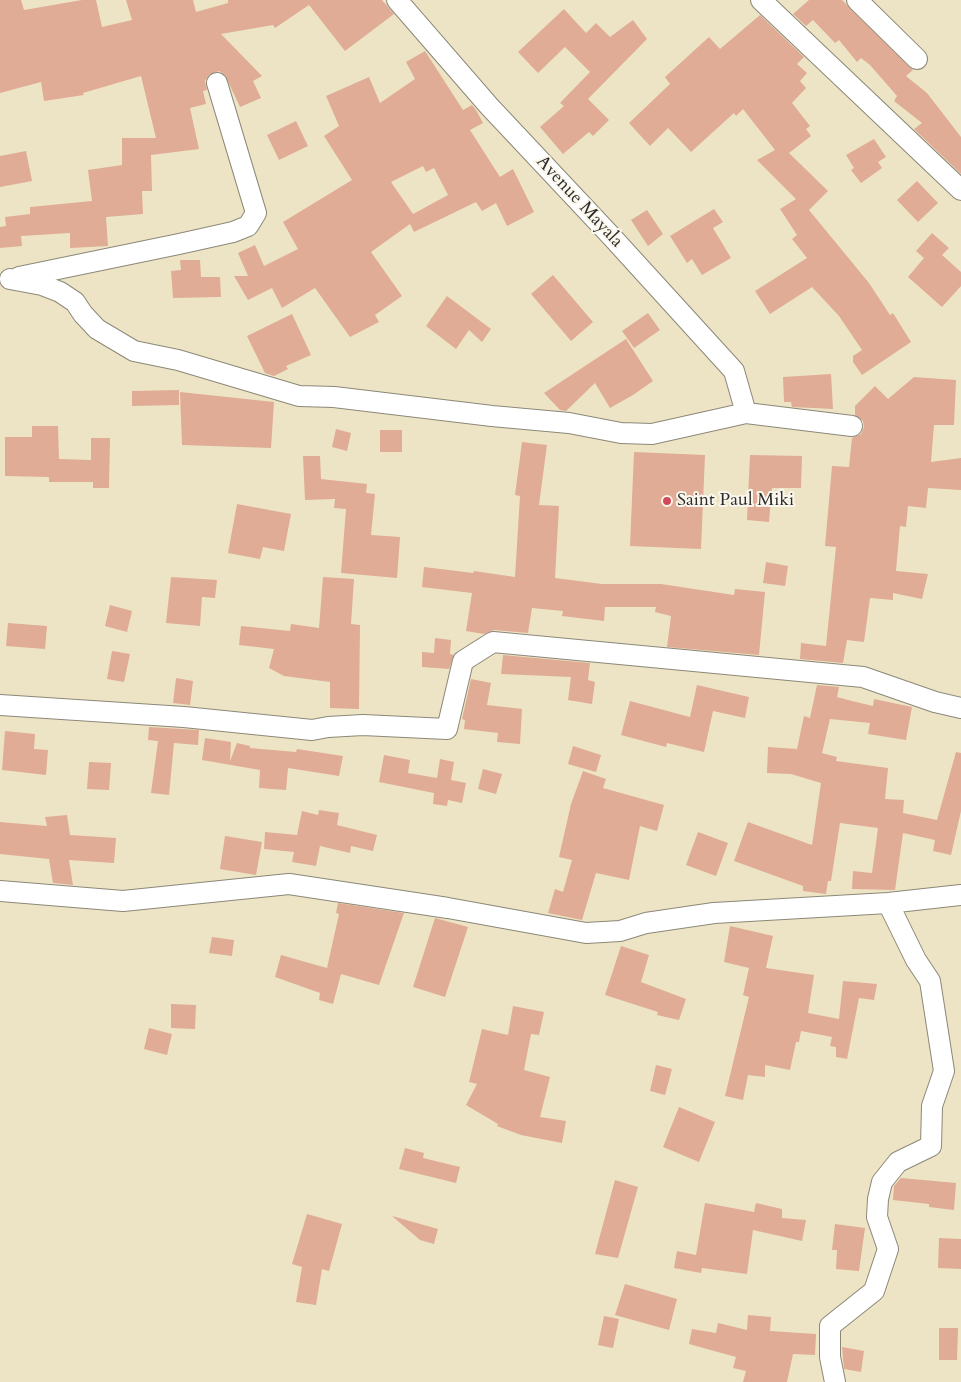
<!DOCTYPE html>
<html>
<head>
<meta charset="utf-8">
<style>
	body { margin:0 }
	canvas { display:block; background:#ede4c5 }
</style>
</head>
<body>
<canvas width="961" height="1382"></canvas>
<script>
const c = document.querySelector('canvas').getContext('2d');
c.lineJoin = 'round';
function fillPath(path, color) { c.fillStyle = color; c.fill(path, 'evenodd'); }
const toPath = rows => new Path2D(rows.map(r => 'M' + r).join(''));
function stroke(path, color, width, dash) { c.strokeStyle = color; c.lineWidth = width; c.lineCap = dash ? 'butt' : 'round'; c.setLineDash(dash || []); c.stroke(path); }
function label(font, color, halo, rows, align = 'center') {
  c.font = font + ' Cardo,serif'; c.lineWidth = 4; c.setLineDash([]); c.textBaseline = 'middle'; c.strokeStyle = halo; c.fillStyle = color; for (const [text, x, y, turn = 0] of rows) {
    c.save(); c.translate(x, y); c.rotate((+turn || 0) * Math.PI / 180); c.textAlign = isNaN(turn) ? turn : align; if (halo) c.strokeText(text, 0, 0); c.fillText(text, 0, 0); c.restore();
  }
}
fillPath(toPath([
	[0,0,21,0,24,10,82,0,96,0,102,27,132,20,126,0,193,0,196,12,228,3,228,0,382,0,394,14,345,51,309,5,275,28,273,25,221,34,262,76,253,81,261,98,240,107,225,75,219,71,209,75,205,81,207,90,203,91,206,104,190,108,199,149,151,155,152,191,142,191,143,214,106,217,108,246,70,248,70,233,21,236,22,246,0,248,0,227,6,226,5,217,30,214,30,207,92,201,88,170,122,165,122,138,156,138,141,76,83,93,84,95,44,101,41,82,0,93],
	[809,0,842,0,913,70,906,76,927,93,961,137,961,174,914,129,922,123,894,101,897,96,870,65,861,58,857,62,839,40,835,43,813,20,806,26,793,14],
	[564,9,586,33,596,23,610,37,633,20,647,39,588,99,609,120,593,136,589,132,563,154,540,127,564,106,560,103,590,72,565,47,538,73,518,52],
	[760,15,804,57,797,64,807,73,800,81,806,88,792,103,810,126,806,129,811,136,789,153,828,191,809,210,869,283,890,315,893,313,911,342,862,375,853,362,853,356,862,350,839,316,812,287,770,314,755,291,807,258,792,239,797,235,780,209,796,199,757,160,775,150,743,109,736,116,734,113,691,152,668,128,650,146,629,123,670,84,665,77,709,37,720,49],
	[425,51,463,110,472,105,476,110,483,123,470,130,500,177,513,169,534,212,507,226,496,203,482,211,476,202,414,232,410,224,371,252,402,296,375,315,379,322,350,337,315,288,282,308,272,288,248,300,234,276,248,276,238,253,255,245,264,266,298,249,283,222,352,180,324,136,339,126,326,96,369,77,380,103,415,79,406,62],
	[423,166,426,172,434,168,448,195,413,214,391,182],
	[296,121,308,146,279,160,267,135],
	[874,139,886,157,878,162,882,168,861,183,851,170,854,168,846,155],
	[26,151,32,181,0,187,0,156],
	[917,181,938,203,918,222,897,200],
	[714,209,723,222,713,228,731,258,702,275,692,259,687,263,670,236],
	[647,210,663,234,648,246,631,220],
	[932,233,949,248,942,255,961,272,961,286,942,307,908,277,924,258,916,251],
	[180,260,200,260,201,277,220,277,221,297,173,298,171,271,181,270],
	[553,275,593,322,571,341,531,294],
	[447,296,491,329,482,342,469,330,456,349,426,326],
	[648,313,660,330,634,348,622,331],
	[292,314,311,355,286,366,288,369,274,376,265,373,247,336],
	[626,339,653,381,633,395,610,408,595,383,566,411,560,410,544,393],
	[831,374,833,409,792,407,791,402,784,402,783,377],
	[914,377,956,380,954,425,934,425,931,462,961,458,961,490,928,488,926,508,908,506,906,527,900,526,896,571,928,574,922,599,893,593,893,600,870,598,864,642,847,640,843,663,800,659,801,643,826,646,836,547,825,546,832,466,849,467,852,438,861,434,864,427,863,421,855,415,855,406,875,386,888,399],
	[179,390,179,405,132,406,132,391],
	[180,392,274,402,271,448,182,445],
	[32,426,58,426,59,459,91,460,91,438,110,438,109,488,93,488,93,482,49,482,49,477,5,476,5,437,32,437],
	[336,429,351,433,347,451,332,447],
	[380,430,402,430,402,452,380,452],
	[522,442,547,445,539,505,559,506,555,578,602,584,661,584,734,595,735,589,765,592,759,655,667,647,671,616,655,612,656,607,605,607,604,621,562,616,563,611,532,608,528,633,494,630,484,634,466,631,472,593,422,587,424,567,473,573,474,571,515,577,520,496,515,495],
	[634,452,705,455,701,549,630,546],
	[750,455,802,456,801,488,772,488,769,522,747,520],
	[303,456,320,456,321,479,367,484,366,493,375,494,371,535,400,537,397,578,341,573,346,509,334,508,335,499,305,500],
	[237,504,291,514,284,551,263,547,260,559,228,553],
	[766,562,788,566,785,586,763,583],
	[171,577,217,580,215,598,202,597,200,626,166,623],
	[323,577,354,579,351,624,360,625,359,709,330,708,330,682,284,676,269,668,274,649,239,645,241,626,290,631,291,624,319,628],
	[110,605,132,611,127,632,105,626],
	[8,623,47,626,45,649,6,646],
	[435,638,451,640,450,654,454,655,449,669,422,667,422,652,434,653],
	[112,651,130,654,124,682,107,679],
	[503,655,590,663,588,680,595,682,592,704,568,700,571,677,501,674],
	[176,678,193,681,190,705,173,703],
	[471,679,491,683,487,705,522,709,520,744,497,742,498,733,464,729,465,720,462,719],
	[697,685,749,697,745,718,713,711,704,752,667,743,666,747,621,735,630,701,690,717],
	[817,685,839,687,837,697,852,701,873,706,874,699,912,707,906,740,868,734,870,723,830,719,822,753,837,757,836,761,888,768,885,799,904,800,903,813,937,820,956,752,961,753,961,811,951,855,933,851,935,840,903,833,895,890,852,889,853,871,872,873,878,828,840,823,831,881,828,881,826,894,803,891,803,886,734,861,748,822,812,845,821,783,791,774,767,773,768,747,797,749,804,716,810,718],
	[149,727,199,730,198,745,174,743,169,795,151,793,158,741,148,740],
	[5,731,35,734,34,749,48,750,46,775,2,770],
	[205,738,231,742,230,761,237,743,250,746,250,748,296,752,297,749,343,756,339,776,288,768,286,790,259,788,260,770,202,760],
	[573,746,601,755,596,772,568,764],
	[384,755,410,760,408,773,437,778,440,759,454,762,451,780,466,783,462,803,448,800,447,806,433,804,434,793,379,782],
	[89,762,111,763,109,790,87,789],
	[483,769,502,774,496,794,478,789],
	[583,771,606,779,603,788,664,805,657,831,640,826,629,880,596,873,582,920,548,913,555,889,563,892,572,860,559,857,571,804],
	[319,810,339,813,337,825,377,835,373,851,351,846,350,853,320,846,316,866,292,862,294,852,264,849,265,832,297,835,302,811,318,815],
	[67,815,70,835,116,838,114,863,69,860,73,885,53,883,49,859,0,854,0,822,47,826,45,817],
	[698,832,728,843,716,876,686,865],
	[225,836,262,842,256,875,220,869],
	[338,903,404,913,379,985,341,974,333,1004,319,1000,320,993,275,977,281,955,327,968,339,914,336,913],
	[435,918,468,927,445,997,413,987],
	[730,926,773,936,766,968,814,975,808,1013,839,1019,843,981,877,984,874,1000,859,998,847,1059,836,1057,836,1047,830,1046,832,1037,801,1031,799,1042,796,1042,790,1070,765,1065,765,1077,748,1075,743,1100,725,1096,749,997,743,995,749,968,724,962],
	[212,937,234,940,232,956,209,953],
	[621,946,649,955,641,982,686,999,679,1020,657,1015,658,1012,605,995],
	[171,1004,196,1005,195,1029,171,1028],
	[513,1006,544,1012,539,1035,531,1034,524,1070,550,1077,540,1117,566,1121,562,1143,521,1135,497,1126,498,1124,466,1105,477,1084,469,1082,482,1029,508,1035],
	[149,1028,172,1034,167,1055,144,1049],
	[656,1065,672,1069,665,1095,650,1091],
	[679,1107,715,1122,699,1162,663,1147],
	[405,1148,424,1153,423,1158,460,1167,456,1183,399,1169],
	[901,1178,956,1183,954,1210,929,1207,929,1204,893,1200,894,1186],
	[615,1180,638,1187,618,1258,595,1254],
	[705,1203,754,1212,756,1203,782,1209,782,1218,806,1220,802,1241,753,1230,747,1274,702,1268,701,1273,674,1268,677,1251,696,1255],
	[307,1214,342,1224,329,1271,322,1269,316,1305,296,1302,302,1267,292,1264],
	[392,1216,438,1229,434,1244,420,1240],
	[835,1224,865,1228,859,1271,836,1269,837,1250,832,1250],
	[939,1238,961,1239,961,1269,938,1268],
	[625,1284,677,1299,669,1330,615,1315],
	[748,1315,771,1317,770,1331,816,1334,815,1355,793,1354,787,1382,743,1382,746,1371,733,1368,736,1357,689,1344,692,1329,716,1333,718,1323,747,1330],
	[604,1316,619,1319,613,1348,598,1345],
	[939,1328,958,1328,957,1360,939,1360],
	[842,1347,864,1351,861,1372,844,1369]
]), '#e0ac96');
const minor = toPath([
	[397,0,489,106,612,237,734,371,746,413],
	[761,0,961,190],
	[857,0,917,59],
	[19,277,179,244,233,232,248,226,256,213,217,83],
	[10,279,42,285,60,292,75,302,83,314,97,329,134,351,178,360,299,396,334,397,492,416,569,423,621,433,652,434,746,413,852,426],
	[0,705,184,717,312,730,328,727,363,725,447,729,463,661,493,642,863,677,935,702,961,708],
	[0,891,123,901,289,884,448,908,586,933,620,931,646,923,714,913,888,903,961,895],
	[835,1382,830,1357,830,1326,874,1291,888,1249,877,1217,878,1199,882,1182,898,1162,931,1146,932,1106,944,1071,930,981,916,960,888,903]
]);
stroke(minor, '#8c8878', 22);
stroke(minor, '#fff', 20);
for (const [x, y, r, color] of [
	[667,501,5,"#d1495b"]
]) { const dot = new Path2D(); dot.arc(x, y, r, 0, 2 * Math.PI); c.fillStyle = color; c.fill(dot); stroke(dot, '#fbf7ec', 2); }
label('18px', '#2b2b2b', '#fbf7ec', [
	["Avenue Mayala",579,202,47]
]);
label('18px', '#2b2b2b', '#fbf7ec', [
	["Saint Paul Miki",677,501]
], 'left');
</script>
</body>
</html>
